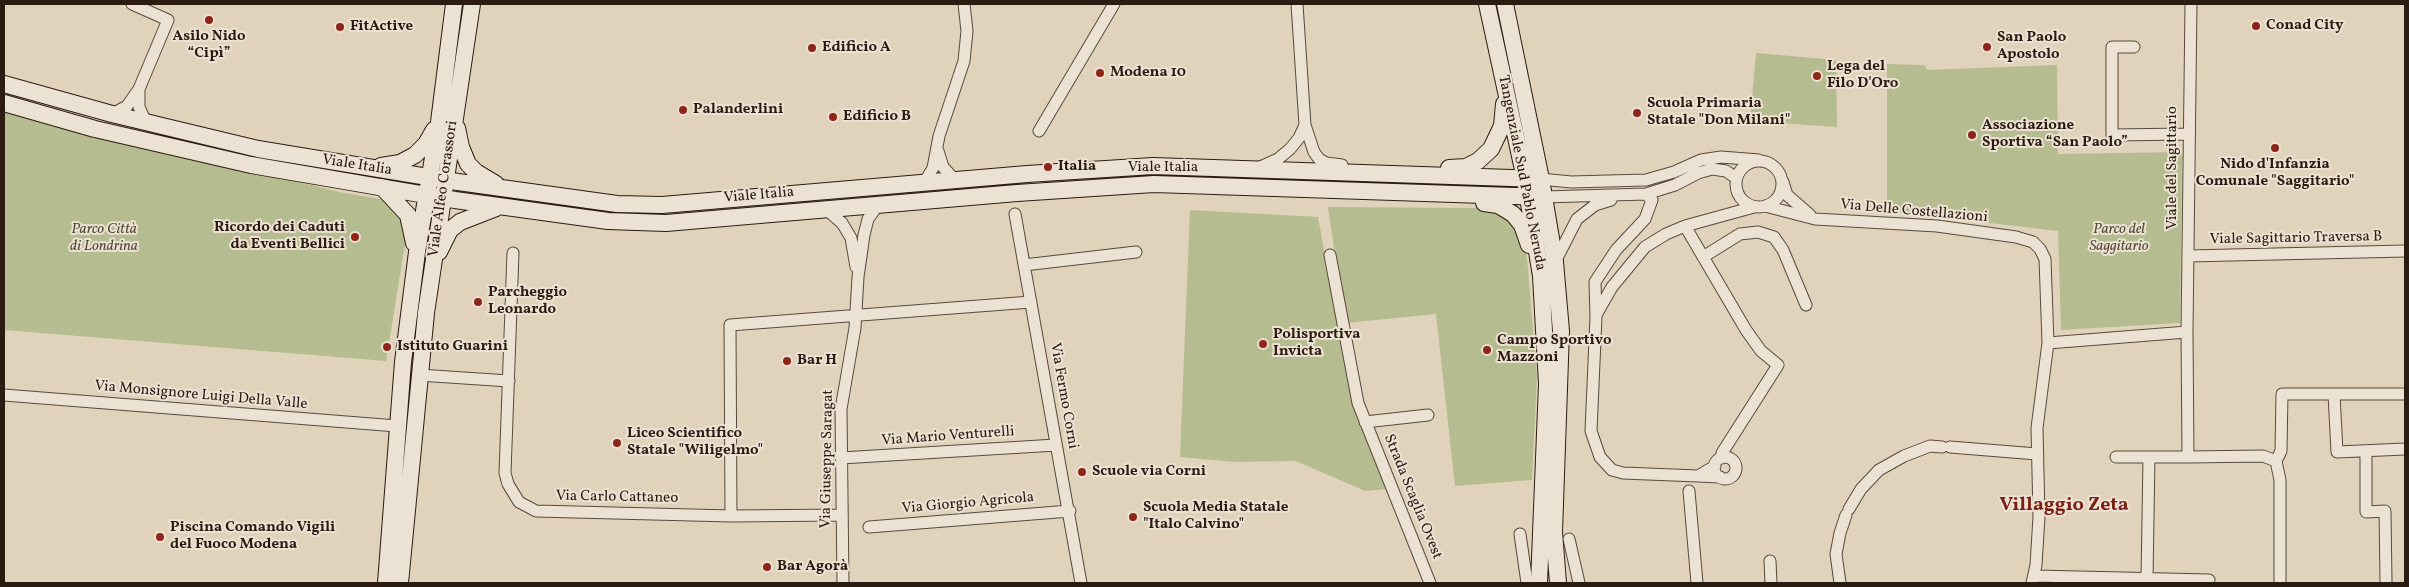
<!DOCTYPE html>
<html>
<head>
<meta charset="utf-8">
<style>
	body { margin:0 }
	#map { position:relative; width:2409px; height:587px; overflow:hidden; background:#e1d3bb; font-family:Vollkorn,serif }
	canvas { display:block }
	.frame { position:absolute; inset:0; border:5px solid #2c1b11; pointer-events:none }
</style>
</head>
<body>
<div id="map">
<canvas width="2409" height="587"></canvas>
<div class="frame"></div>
</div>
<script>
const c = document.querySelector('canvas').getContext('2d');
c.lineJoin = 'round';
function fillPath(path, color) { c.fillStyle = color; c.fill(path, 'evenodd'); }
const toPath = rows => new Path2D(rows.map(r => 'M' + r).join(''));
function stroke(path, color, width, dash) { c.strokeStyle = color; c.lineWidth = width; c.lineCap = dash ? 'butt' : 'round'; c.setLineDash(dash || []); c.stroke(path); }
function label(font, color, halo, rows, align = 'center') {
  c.font = font + ' Vollkorn,serif'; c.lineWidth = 4; c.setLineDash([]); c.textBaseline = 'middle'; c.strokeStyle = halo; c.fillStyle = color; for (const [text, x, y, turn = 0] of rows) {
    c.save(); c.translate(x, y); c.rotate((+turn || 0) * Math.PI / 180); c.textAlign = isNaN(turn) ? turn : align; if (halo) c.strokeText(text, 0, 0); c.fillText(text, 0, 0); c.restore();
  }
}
fillPath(toPath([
	[1756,53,1836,60,1837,127,1750,121],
	[1887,64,1925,65,1927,70,2057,65,2058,154,2182,152,2180,323,2061,330,2058,231,1887,211],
	[4,108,339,192,386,200,395,205,407,232,386,361,4,330],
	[1328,207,1476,208,1489,209,1514,223,1524,243,1527,258,1537,377,1532,480,1455,486,1436,314,1345,323],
	[1190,210,1318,217,1351,397,1387,489,1365,491,1296,461,1235,462,1180,457]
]), '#b4bc90');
const street = toPath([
	[1297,4,1305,125,1314,152,1319,159,1326,163,1342,165],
	[2191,4,2187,332,2188,457,2263,456,2276,461,2280,480,2280,583],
	[2134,47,2112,47,2112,135,2188,134],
	[139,89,139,107,144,118,151,122],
	[112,114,127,106,139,89,168,20,132,4],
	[1039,131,1114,4],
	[938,151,943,167,955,180],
	'1736 184a23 23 0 1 1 46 0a23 23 0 1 1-46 0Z',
	[1258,168,1278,159,1290,149,1299,138,1305,125],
	[1541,179,1571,182,1646,180,1674,172,1701,160,1721,157,1759,160],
	[1783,182,1787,195,1810,215],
	[924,183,933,168,939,136,964,61,967,31,964,4],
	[1646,194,1652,200,1645,219,1616,250,1595,282,1596,317,1591,431,1600,457,1612,470,1623,473,1698,476],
	[1544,197,1646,194,1675,185,1698,173,1712,169,1726,171,1736,178],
	[1765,206,1815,219,1937,226,2016,237,2033,242,2040,249,2045,259,2048,343,2037,428,2039,517,2036,565,2032,583],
	[826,209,842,223,851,238,856,267],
	[1015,214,1081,583],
	[1685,226,1746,330,1761,351,1778,365,1722,453,1722,458],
	[513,253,505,473,508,484,519,502,536,511,731,516,842,515],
	[1330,255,1358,403,1430,583],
	[2188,256,2405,251],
	[1703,257,1740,234,1758,232,1774,237,1783,250,1806,305],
	[1555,262,1577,219,1595,205,1611,200],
	[1024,265,1136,252],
	[1596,315,1612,287,1645,247,1666,234,1685,226,1754,207],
	[2048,343,2187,332],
	[419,375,509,381],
	[2334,394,2337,452,2405,449],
	[4,395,397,426],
	[1365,422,1428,415],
	[1950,447,2037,454],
	[2366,451,2366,512,2385,511,2386,583],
	[2116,457,2188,457],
	'1714 468a11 11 0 1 1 22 0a11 11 0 1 1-22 0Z',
	[841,458,1056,445],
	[2276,461,2281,451,2282,394,2405,394],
	[1715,466,1698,476,1720,477],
	[1689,491,1697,583],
	[1849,509,1861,489,1879,470,1904,456,1930,446,1942,447],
	[731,516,730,325,1031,302],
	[869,527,1070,511],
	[1520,534,1527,583],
	[1569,539,1579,583],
	[1770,561,1771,583],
	[2035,576,2209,580],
	[2147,579,2149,457],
	[843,583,841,409,855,328,858,277,864,235,868,219,878,205],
	[1840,583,1836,554,1840,533,1846,515]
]);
const secondary = toPath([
	[1487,4,1525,179,1541,276,1547,384,1539,583],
	[1505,4,1541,179,1555,262,1561,331,1554,532,1558,583],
	[4,84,112,114,258,149,458,182,617,204,662,205,1027,174,1153,166,1541,179],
	[4,103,95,129,251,165,455,200,608,221,666,223,1017,193,1154,184,1544,197],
	[457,128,461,147,468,164,476,172,496,184],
	[381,166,400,163,415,155,426,144,434,130],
	[1449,168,1466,167,1478,161,1491,149,1502,126,1504,104],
	[382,187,408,215,414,243],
	[1484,203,1498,205,1513,214,1522,225,1529,245],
	[439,252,450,230,460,222,496,208],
	[386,583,403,362,417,252,439,122,454,4],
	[400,583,426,313,472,4]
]);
stroke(street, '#59493c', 13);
stroke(secondary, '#2c1b11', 18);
stroke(street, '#ece2d3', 11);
stroke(secondary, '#ece2d3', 16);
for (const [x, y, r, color] of [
	[209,20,5,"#8f2418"],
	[2256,26,5,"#8f2418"],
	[340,27,5,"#8f2418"],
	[1987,47,5,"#8f2418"],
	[812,48,5,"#8f2418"],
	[1100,73,5,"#8f2418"],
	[1817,76,5,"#8f2418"],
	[683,110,5,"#8f2418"],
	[1637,113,5,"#8f2418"],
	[833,117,5,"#8f2418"],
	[1972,135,5,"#8f2418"],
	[2275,148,5,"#8f2418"],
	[1048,167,5,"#8f2418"],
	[355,237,5,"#8f2418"],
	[478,302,5,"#8f2418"],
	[1263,344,5,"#8f2418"],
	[387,347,5,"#8f2418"],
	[1487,350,5,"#8f2418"],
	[787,361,5,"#8f2418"],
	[617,443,5,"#8f2418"],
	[1082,472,5,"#8f2418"],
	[1133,517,5,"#8f2418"],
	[160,537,5,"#8f2418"],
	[767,567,5,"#8f2418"]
]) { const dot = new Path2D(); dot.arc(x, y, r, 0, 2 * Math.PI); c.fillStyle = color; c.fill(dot); stroke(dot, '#ece2d3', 2); }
label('bold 15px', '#2c1b11', '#ece2d3', [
	["Conad City",2266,26],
	["FitActive",350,27],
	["Asilo Nido",209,37,"center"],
	["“Cipì”",209,54,"center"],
	["San Paolo",1997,38],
	["Apostolo",1997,55],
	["Edificio A",822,48],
	["Lega del",1827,67],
	["Filo D'Oro",1827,84],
	["Modena 10",1110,73],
	["Scuola Primaria",1647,104],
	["Statale \"Don Milani\"",1647,121],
	["Palanderlini",693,110],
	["Edificio B",843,117],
	["Associazione",1982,126],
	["Sportiva “San Paolo”",1982,143],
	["Nido d'Infanzia",2275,165,"center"],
	["Comunale \"Saggitario\"",2275,182,"center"],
	["Italia",1058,167],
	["Ricordo dei Caduti",345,228,"right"],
	["da Eventi Bellici",345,245,"right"],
	["Parcheggio",488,293],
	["Leonardo",488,310],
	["Polisportiva",1273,335],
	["Invicta",1273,352],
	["Campo Sportivo",1497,341],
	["Mazzoni",1497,358],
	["Istituto Guarini",397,347],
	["Bar H",797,361],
	["Liceo Scientifico",627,434],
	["Statale \"Wiligelmo\"",627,451],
	["Scuole via Corni",1092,472],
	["Scuola Media Statale",1143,508],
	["\"Italo Calvino\"",1143,525],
	["Piscina Comando Vigili",170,528],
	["del Fuoco Modena",170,545],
	["Bar Agorà",777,567]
], 'left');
label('15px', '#2c1b11', '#ece2d3', [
	["Viale Italia",357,166,9],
	["Viale Italia",1163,168],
	["Viale del Sagittario",2173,168,-90],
	["Tangenziale Sud Pablo Neruda",1521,173,79],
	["Viale Alfeo Corassori",444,189,-82],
	["Viale Italia",759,196,-5],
	["Via Delle Costellazioni",1914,212,5],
	["Viale Sagittario Traversa B",2296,239,-1],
	["Via Monsignore Luigi Della Valle",201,396,5],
	["Via Fermo Corni",1063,396,80],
	["Via Mario Venturelli",948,437,-4],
	["Via Giuseppe Saragat",828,459,-89],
	["Strada Scaglia Ovest",1412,497,68],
	["Via Carlo Cattaneo",617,498,1],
	["Via Giorgio Agricola",968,504,-5]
]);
label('italic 15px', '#554b37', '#ece2d3', [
	["Parco Città",104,230],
	["di Londrina",104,247],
	["Parco del",2119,230],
	["Saggitario",2119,247]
]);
label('bold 20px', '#7a1f14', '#ece2d3', [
	["Villaggio Zeta",2064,506]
]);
</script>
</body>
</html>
